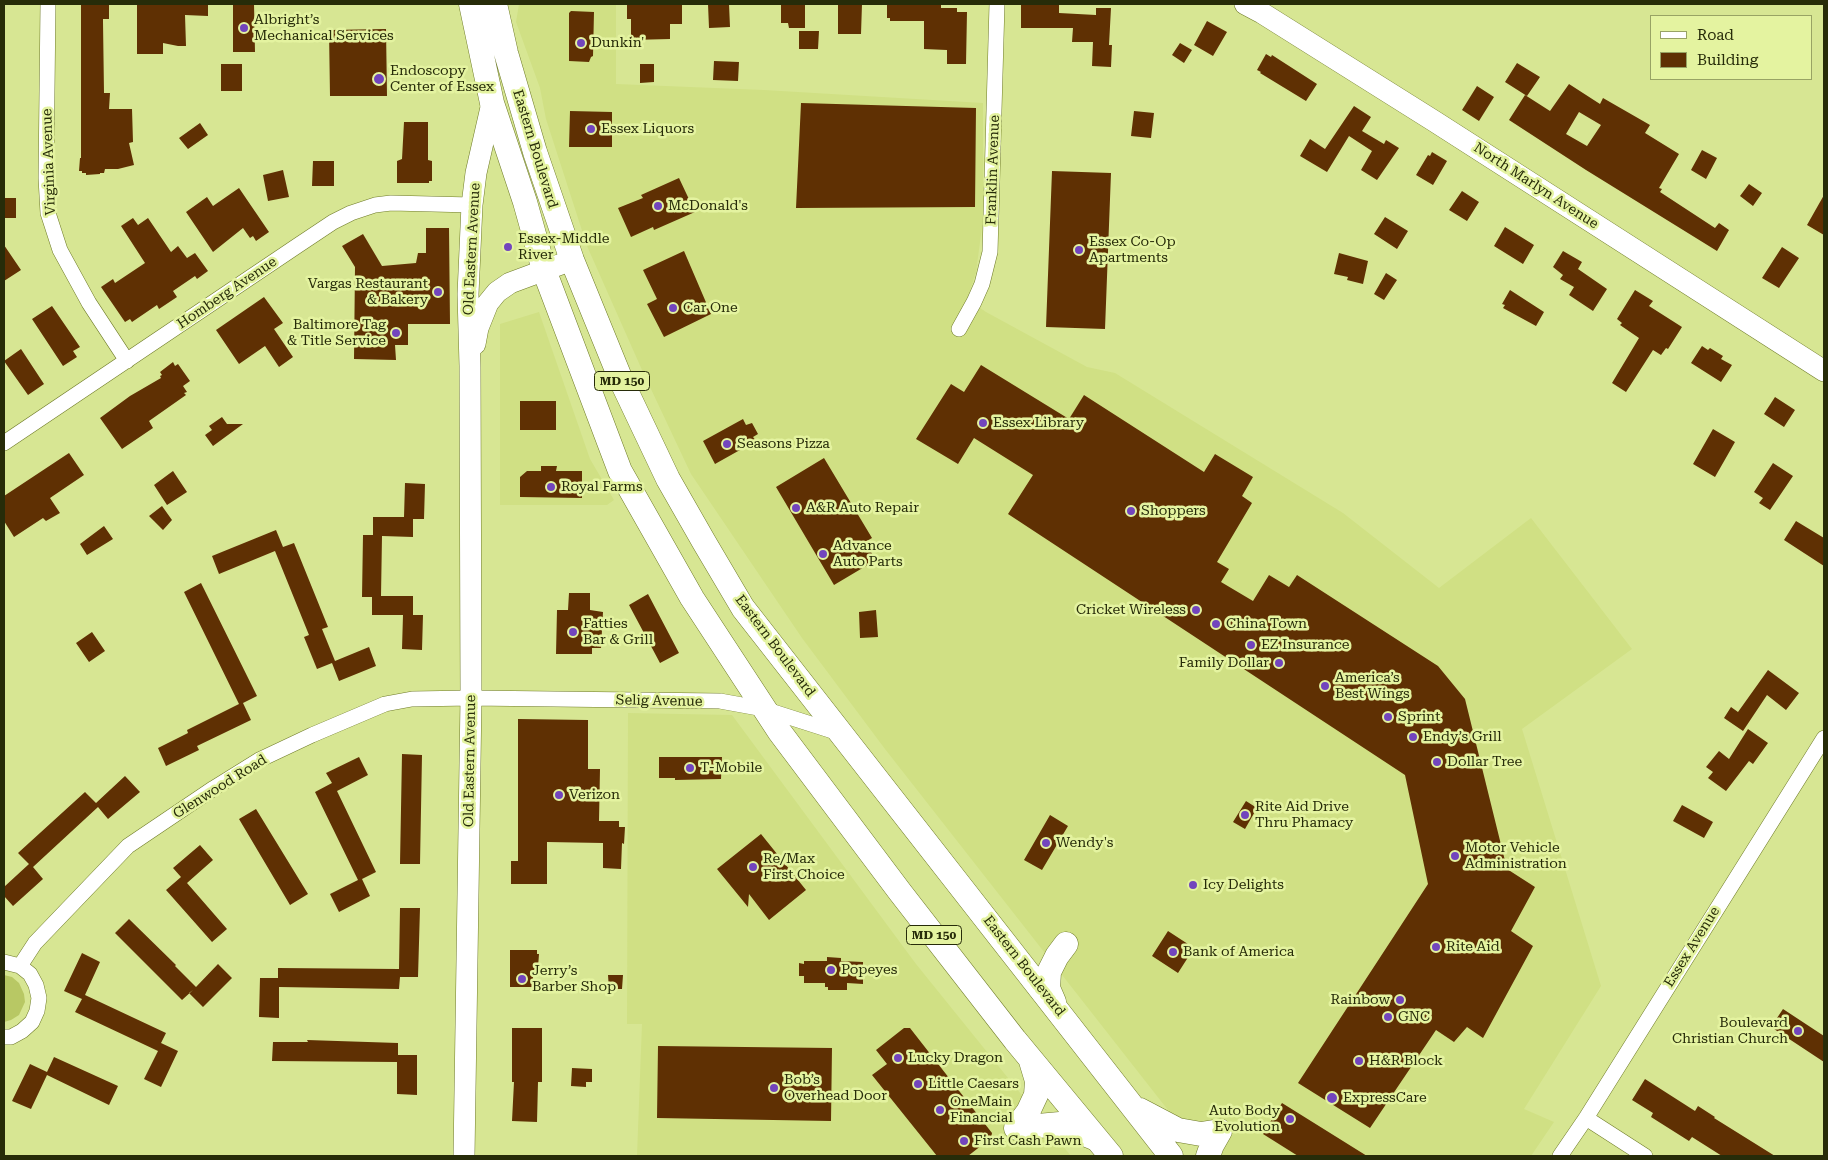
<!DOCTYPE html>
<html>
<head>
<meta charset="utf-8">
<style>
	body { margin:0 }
	#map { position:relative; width:1828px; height:1160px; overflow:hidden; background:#d7e693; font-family:"Roboto Serif",serif }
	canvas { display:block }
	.frame { position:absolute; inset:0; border:5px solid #272c09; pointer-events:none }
	.legend { position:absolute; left:1650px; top:15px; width:162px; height:65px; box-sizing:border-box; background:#e4f3a0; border:1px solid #98a364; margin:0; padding:6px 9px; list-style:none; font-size:15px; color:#272c09 }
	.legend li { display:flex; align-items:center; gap:10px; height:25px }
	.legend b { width:25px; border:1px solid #98a364 }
</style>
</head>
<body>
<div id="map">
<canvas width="1828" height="1160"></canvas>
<div class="frame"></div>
<ul class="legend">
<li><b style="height:6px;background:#fff"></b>Road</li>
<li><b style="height:14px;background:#5f3003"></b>Building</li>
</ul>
</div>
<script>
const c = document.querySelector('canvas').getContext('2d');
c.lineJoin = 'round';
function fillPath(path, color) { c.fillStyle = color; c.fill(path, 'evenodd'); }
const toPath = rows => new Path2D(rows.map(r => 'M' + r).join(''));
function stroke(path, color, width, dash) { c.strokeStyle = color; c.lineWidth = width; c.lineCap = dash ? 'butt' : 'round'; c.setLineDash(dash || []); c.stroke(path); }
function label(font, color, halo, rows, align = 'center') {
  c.font = font + ' "Roboto Serif",serif'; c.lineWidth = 5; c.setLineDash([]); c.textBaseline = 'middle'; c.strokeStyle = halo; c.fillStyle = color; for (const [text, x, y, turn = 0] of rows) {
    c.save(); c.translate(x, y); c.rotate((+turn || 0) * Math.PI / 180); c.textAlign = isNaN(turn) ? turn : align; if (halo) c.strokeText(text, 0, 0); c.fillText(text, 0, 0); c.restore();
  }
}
fillPath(toPath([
	[519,4,616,4,616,84,764,90,983,103,983,220,976,272,967,299,986,312,1087,367,1115,373,1343,513,1439,588,1531,518,1632,649,1522,729,1601,986,1524,1109,1554,1122,1531,1156,1204,1156,885,749,802,638,691,474,642,370,587,246,546,119,540,88,516,22],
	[539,312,590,459,614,500,607,505,500,505,500,324],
	[628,713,732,715,916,964,1071,1156,637,1156,642,1024,627,1024]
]), '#d0e084');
fillPath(toPath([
	[4,975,12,977,19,983,24,994,25,1002,19,1015,11,1020,4,1022]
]), '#b8c864');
fillPath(toPath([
	[81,4,109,4,109,19,103,19,103,22,104,93,110,93,109,109,132,109,133,142,129,143,134,165,118,169,105,169,104,173,100,173,100,174,86,175,86,173,82,173,82,171,79,171,80,158,81,158],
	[137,4,208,4,208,16,185,15,186,46,178,46,163,43,163,54,137,54],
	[233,4,254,4,255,52,233,52],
	[627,4,682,4,682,24,670,24,670,39,631,40,631,19,627,19],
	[708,4,729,4,730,27,709,28],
	[781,4,805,4,805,28,789,28,788,23,781,23],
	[838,4,862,4,861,34,838,34],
	[887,4,941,4,941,8,957,8,957,12,967,12,966,64,947,64,947,50,924,49,924,21,890,21,890,18,887,18],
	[1021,4,1059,4,1059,13,1096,15,1096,8,1111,8,1109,45,1112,45,1111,67,1092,66,1093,42,1072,42,1073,28,1021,28],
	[571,11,594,12,593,56,591,57,589,62,569,61,569,13],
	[1207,21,1227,32,1213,56,1194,45],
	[386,29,387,96,330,96,329,30],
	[799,31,819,31,818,49,799,49],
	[1180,43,1192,50,1184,63,1172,55],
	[1266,54,1271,57,1272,55,1317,84,1306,101,1260,73,1261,72,1257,70],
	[714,61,739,62,738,81,713,80],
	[1517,63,1540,77,1527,96,1505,82],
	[221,64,242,64,242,91,221,91],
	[640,64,654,64,654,82,640,83],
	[1569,84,1600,104,1603,98,1650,125,1645,133,1679,154,1659,188,1662,189,1660,192,1715,228,1719,223,1729,230,1717,251,1586,170,1509,120,1525,95,1550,111],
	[1579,112,1601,125,1587,146,1566,134],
	[1477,86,1494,97,1479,121,1462,110],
	[801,103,976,108,975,207,796,208],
	[1354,106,1371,117,1362,131,1384,144,1386,140,1399,148,1377,180,1361,170,1372,151,1349,136,1327,172,1300,156,1310,139,1325,149],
	[570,111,612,112,612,147,569,147],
	[1134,111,1154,113,1151,138,1131,136],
	[404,122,428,122,428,160,432,161,432,181,429,181,429,183,397,183,397,161,402,159],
	[200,123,208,135,188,149,179,138],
	[1702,150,1717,158,1706,179,1691,170],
	[1432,152,1447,161,1433,185,1416,175,1428,155,1430,156],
	[313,161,334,161,334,186,312,186],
	[283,170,289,197,268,201,263,175],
	[1052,171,1111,173,1105,329,1046,327],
	[679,178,695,212,654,230,653,227,631,237,618,208,643,198,641,195],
	[1749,184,1762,193,1753,206,1740,196],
	[239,188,269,232,256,241,253,236,250,238,243,228,213,252,186,212,207,197,213,206],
	[1462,191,1479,202,1467,221,1449,210],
	[1824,195,1824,235,1807,225],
	[4,198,16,198,16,218,4,218],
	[1385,217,1408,231,1397,249,1374,234],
	[133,218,138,225,148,218,171,252,178,246,187,258,195,253,208,271,197,279,195,276,173,291,177,297,159,309,157,305,132,322,130,319,125,322,101,287,113,279,115,283,145,263,121,226],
	[1505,227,1534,245,1523,264,1494,246],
	[426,228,449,228,450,324,408,324,408,345,395,345,396,360,354,359,355,267,342,246,363,234,382,266,416,263,418,253,426,253],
	[4,245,21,270,4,281],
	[1782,247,1799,258,1779,288,1762,278],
	[684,251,711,314,664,337,647,304,657,299,643,270],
	[1563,251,1582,262,1578,269,1607,289,1593,311,1569,295,1574,287,1560,279,1563,275,1553,267],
	[1339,253,1368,261,1363,284,1347,280,1348,277,1334,274],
	[1386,273,1397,280,1384,300,1374,294],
	[1510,290,1544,312,1536,326,1503,308,1505,305,1502,304],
	[1635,290,1653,301,1649,306,1682,327,1668,349,1666,348,1661,355,1653,350,1626,392,1612,383,1639,338,1620,325,1622,323,1617,319],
	[264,297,283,323,274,329,293,357,279,367,265,346,239,364,216,330],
	[52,306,80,347,73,351,77,357,63,366,32,319],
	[1702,346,1708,350,1710,348,1723,356,1721,359,1732,365,1721,382,1691,363],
	[21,349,44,384,28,395,4,361],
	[173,362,175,366,178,364,190,381,183,386,187,392,184,393,186,395,149,421,153,428,122,449,100,418,130,396,161,378,160,376,162,375,160,372],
	[981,365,1069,419,1084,395,1204,472,1215,454,1253,477,1242,496,1252,503,1217,562,1229,569,1221,582,1253,601,1269,575,1289,587,1297,575,1438,666,1465,699,1507,869,1535,887,1511,931,1533,946,1483,1038,1467,1027,1454,1042,1436,1030,1370,1128,1298,1083,1428,884,1405,775,1008,514,1033,475,974,438,958,464,916,439,951,384,964,392],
	[1775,397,1795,410,1784,427,1764,414],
	[520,401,556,401,556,430,520,430],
	[222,417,227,424,243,424,213,446,205,435,212,430,209,426],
	[743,419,746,425,752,423,758,434,753,437,756,441,715,464,703,441],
	[1713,429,1735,442,1715,477,1693,464],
	[69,453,84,475,50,498,60,513,46,521,43,518,14,537,4,521,4,496],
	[824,458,872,538,865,542,876,560,834,585,776,487],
	[1773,463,1793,476,1770,510,1759,503,1763,498,1754,492],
	[541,466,557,466,556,471,582,471,582,498,520,497,520,477,527,471,541,471],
	[173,471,187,492,167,505,154,485],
	[405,483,425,484,424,519,413,519,413,537,382,536,381,596,413,596,413,615,423,615,422,650,402,649,403,615,372,615,372,597,362,597,363,535,373,535,373,517,404,517],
	[162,506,172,520,163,530,149,516],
	[1796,521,1824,538,1824,566,1784,540],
	[104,526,113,539,87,555,80,544],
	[276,530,283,547,294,543,328,627,322,629,335,661,369,647,376,666,339,681,332,663,317,669,304,637,309,635,275,551,219,574,212,556],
	[201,583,257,696,243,703,251,720,197,746,199,750,166,766,158,748,188,733,187,730,239,704,184,592],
	[569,593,590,593,590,610,603,612,601,648,592,648,592,654,556,654,557,610,568,610],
	[648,594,679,653,660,663,629,605],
	[876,610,878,637,860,638,859,612],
	[92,632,105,651,89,662,76,643],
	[1768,670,1799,693,1786,710,1767,695,1743,731,1724,718,1731,707,1738,712],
	[518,719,588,720,588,769,600,769,599,821,619,821,619,827,625,827,624,844,622,843,621,869,603,868,603,843,547,842,547,884,511,884,511,861,518,861],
	[1748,729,1768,743,1753,764,1749,761,1726,791,1708,778,1713,772,1706,767,1719,751,1729,759],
	[402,754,422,755,420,864,400,864],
	[359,757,368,775,337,791,376,872,362,879,370,896,339,912,330,894,358,880,315,792,332,783,326,773],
	[659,757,722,757,721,779,675,780,675,778,659,778],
	[125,776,140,792,108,819,98,807,33,867,43,879,13,906,4,896,4,887,29,864,18,853,85,792,96,803],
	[1246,801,1257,808,1245,829,1233,822],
	[1682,805,1713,822,1704,838,1673,821],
	[256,809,308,894,290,905,239,819],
	[1050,815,1068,826,1042,870,1024,860],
	[761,834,806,890,769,920,749,894,748,907,717,869],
	[200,845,213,860,187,883,227,929,212,942,166,890,181,877,173,868],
	[400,908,420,908,418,977,400,977,399,989,279,987,279,1018,259,1017,260,978,278,978,278,968,399,969],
	[129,919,176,965,175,966,196,987,218,964,232,978,203,1007,189,993,193,990,182,1000,115,933],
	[1168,931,1194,948,1178,973,1152,956],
	[510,950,537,950,537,954,539,954,538,967,537,970,533,970,533,987,510,987],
	[82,953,100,962,85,995,166,1033,161,1043,178,1051,161,1087,144,1079,158,1051,75,1012,82,999,64,991],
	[827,957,841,958,841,961,863,962,863,984,847,983,847,990,828,990,828,987,825,987,825,983,804,983,804,976,799,976,799,963,804,964,804,961,827,961],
	[608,975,623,975,622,989,609,989],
	[1783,1009,1824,1036,1824,1062,1771,1027],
	[512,1028,542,1028,542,1082,538,1082,537,1122,512,1121,514,1082,512,1082],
	[904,1028,910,1028,992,1133,991,1138,968,1156,937,1156,872,1075,887,1064,876,1050],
	[307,1040,398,1043,398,1055,417,1055,417,1095,397,1094,397,1062,272,1061,273,1042,308,1042],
	[658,1046,832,1048,831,1121,657,1118],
	[54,1057,118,1086,109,1105,47,1075,31,1109,12,1101,30,1064,47,1072],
	[572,1068,592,1069,592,1082,586,1082,586,1087,571,1086],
	[1645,1079,1695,1111,1698,1106,1715,1117,1714,1118,1775,1156,1722,1156,1692,1137,1689,1141,1651,1117,1653,1113,1632,1100],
	[1282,1103,1367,1156,1298,1156,1263,1134]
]), '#5f3003');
const street = toPath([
	[48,4,46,178,48,213,60,250,89,303,127,361],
	[959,329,974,302,982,284,990,252,997,4],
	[4,443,297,246,333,222,351,213,375,205,391,203,472,205],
	[4,962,20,966,30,974,36,985,39,998,37,1011,32,1022,22,1031,11,1037,4,1037],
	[20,966,35,943,128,846,214,788,259,760,312,735,385,704,412,699,471,698,720,701,764,709,839,733],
	[1586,1118,1645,1156],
	[1560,1156,1586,1118,1824,738]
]);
const secondary = toPath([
	[1245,4,1262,13,1434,121,1824,371],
	[475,344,478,328,488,303,497,292,510,283,572,260],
	[464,1156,471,698,470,366,468,294,472,205,476,173,492,103]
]);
const primary = toPath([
	[471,4,492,103,525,202,544,270,620,471,692,598,779,731,900,892,1015,1040,1111,1156],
	[495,4,506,53,535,152,572,260,621,380,668,479,704,542,743,608,1171,1156],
	[1054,1002,1048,988,1049,972,1057,956,1066,944],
	[1140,1110,1178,1130,1201,1134,1220,1131],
	[1016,1128,1060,1124,1094,1138],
	[1016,1128,1028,1112,1036,1095,1037,1081,1031,1061],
	[1208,1156,1212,1145,1220,1131]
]);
stroke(street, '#6f7b28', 16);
stroke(secondary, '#6f7b28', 22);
stroke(primary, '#6f7b28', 25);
stroke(street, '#fff', 15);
stroke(secondary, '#fff', 21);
stroke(primary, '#fff', 24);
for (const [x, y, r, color] of [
	[244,28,5,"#7245bd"],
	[581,43,5,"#7245bd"],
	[379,79,6,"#7245bd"],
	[591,129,5,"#7245bd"],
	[658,206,5,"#7245bd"],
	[508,247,5,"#7245bd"],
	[1079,250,5,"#7245bd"],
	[438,292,5,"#7245bd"],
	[673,308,5,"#7245bd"],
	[396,333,5,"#7245bd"],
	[983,423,5,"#7245bd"],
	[727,444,5,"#7245bd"],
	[551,487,5,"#7245bd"],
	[796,508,5,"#7245bd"],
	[1131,511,5,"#7245bd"],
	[823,554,5,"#7245bd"],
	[1196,610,5,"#7245bd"],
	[1216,624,5,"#7245bd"],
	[573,632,5,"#7245bd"],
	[1251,645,5,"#7245bd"],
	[1279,663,5,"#7245bd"],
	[1325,686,5,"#7245bd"],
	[1388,717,5,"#7245bd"],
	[1413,737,5,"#7245bd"],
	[1437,762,5,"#7245bd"],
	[690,768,5,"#7245bd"],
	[559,795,5,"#7245bd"],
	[1245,815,5,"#7245bd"],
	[1046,843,5,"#7245bd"],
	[1455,856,5,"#7245bd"],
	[753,867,5,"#7245bd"],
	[1193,885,5,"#7245bd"],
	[1436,947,5,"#7245bd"],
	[1173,952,5,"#7245bd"],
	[831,970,5,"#7245bd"],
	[522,979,5,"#7245bd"],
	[1400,1000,5,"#7245bd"],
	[1388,1017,5,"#7245bd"],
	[1798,1031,5,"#7245bd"],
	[898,1058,5,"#7245bd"],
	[1359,1061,5,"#7245bd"],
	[918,1084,5,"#7245bd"],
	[774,1088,5,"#7245bd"],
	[1332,1098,6,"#7245bd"],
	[940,1110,5,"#7245bd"],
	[1290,1119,5,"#7245bd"],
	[964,1141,5,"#7245bd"]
]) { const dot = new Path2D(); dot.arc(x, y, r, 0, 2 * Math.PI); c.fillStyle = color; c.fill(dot); stroke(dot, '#e4f3a0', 2); }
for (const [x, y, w] of [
	[622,381,55],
	[934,935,55]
]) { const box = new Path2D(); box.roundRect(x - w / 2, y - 9.5, w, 19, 4); c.fillStyle = '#e4f3a0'; c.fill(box); stroke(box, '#272c09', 1); }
label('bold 12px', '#272c09', null, [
	["MD 150",622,381],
	["MD 150",934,935]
]);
label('14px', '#272c09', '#e4f3a0', [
	["Albright’s",254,20],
	["Mechanical Services",254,36],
	["Dunkin'",591,43],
	["Endoscopy",390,71],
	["Center of Essex",390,87],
	["Essex Liquors",601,129],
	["McDonald's",668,206],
	["Essex-Middle",518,239],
	["River",518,255],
	["Essex Co-Op",1089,242],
	["Apartments",1089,258],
	["Vargas Restaurant",428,284,"right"],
	["& Bakery",428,300,"right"],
	["Car One",683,308],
	["Baltimore Tag",386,325,"right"],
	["& Title Service",386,341,"right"],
	["Essex Library",993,423],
	["Seasons Pizza",737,444],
	["Royal Farms",561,487],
	["A&R Auto Repair",806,508],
	["Shoppers",1141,511],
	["Advance",833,546],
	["Auto Parts",833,562],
	["Cricket Wireless",1186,610,"right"],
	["Fatties",583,624],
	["Bar & Grill",583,640],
	["China Town",1226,624],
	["EZ Insurance",1261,645],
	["Family Dollar",1269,663,"right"],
	["America’s",1335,678],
	["Best Wings",1335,694],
	["Sprint",1398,717],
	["Endy’s Grill",1423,737],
	["Dollar Tree",1447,762],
	["T-Mobile",700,768],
	["Verizon",569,795],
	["Rite Aid Drive",1255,807],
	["Thru Phamacy",1255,823],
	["Wendy's",1056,843],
	["Motor Vehicle",1465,848],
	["Administration",1465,864],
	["Re/Max",763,859],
	["First Choice",763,875],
	["Icy Delights",1203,885],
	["Rite Aid",1446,947],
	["Bank of America",1183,952],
	["Popeyes",841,970],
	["Jerry’s",532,971],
	["Barber Shop",532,987],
	["Rainbow",1390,1000,"right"],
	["GNC",1398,1017],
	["Boulevard",1788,1023,"right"],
	["Christian Church",1788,1039,"right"],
	["Lucky Dragon",908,1058],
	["H&R Block",1369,1061],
	["Bob’s",784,1080],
	["Overhead Door",784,1096],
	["Little Caesars",928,1084],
	["ExpressCare",1343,1098],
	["OneMain",950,1102],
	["Financial",950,1118],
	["Auto Body",1280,1111,"right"],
	["Evolution",1280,1127,"right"],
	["First Cash Pawn",974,1141]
], 'left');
label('14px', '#272c09', '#e4f3a0', [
	["Eastern Boulevard",535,149,73],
	["Virginia Avenue",49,162,-92],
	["Franklin Avenue",993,170,-88],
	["North Marlyn Avenue",1536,186,33],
	["Old Eastern Avenue",472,249,-87],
	["Homberg Avenue",227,293,-34],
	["Eastern Boulevard",775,646,53],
	["Selig Avenue",659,701,1],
	["Old Eastern Avenue",470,761,-89],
	["Glenwood Road",220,787,-32],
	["Essex Avenue",1692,947,-58],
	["Eastern Boulevard",1024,966,52]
]);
</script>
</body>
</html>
